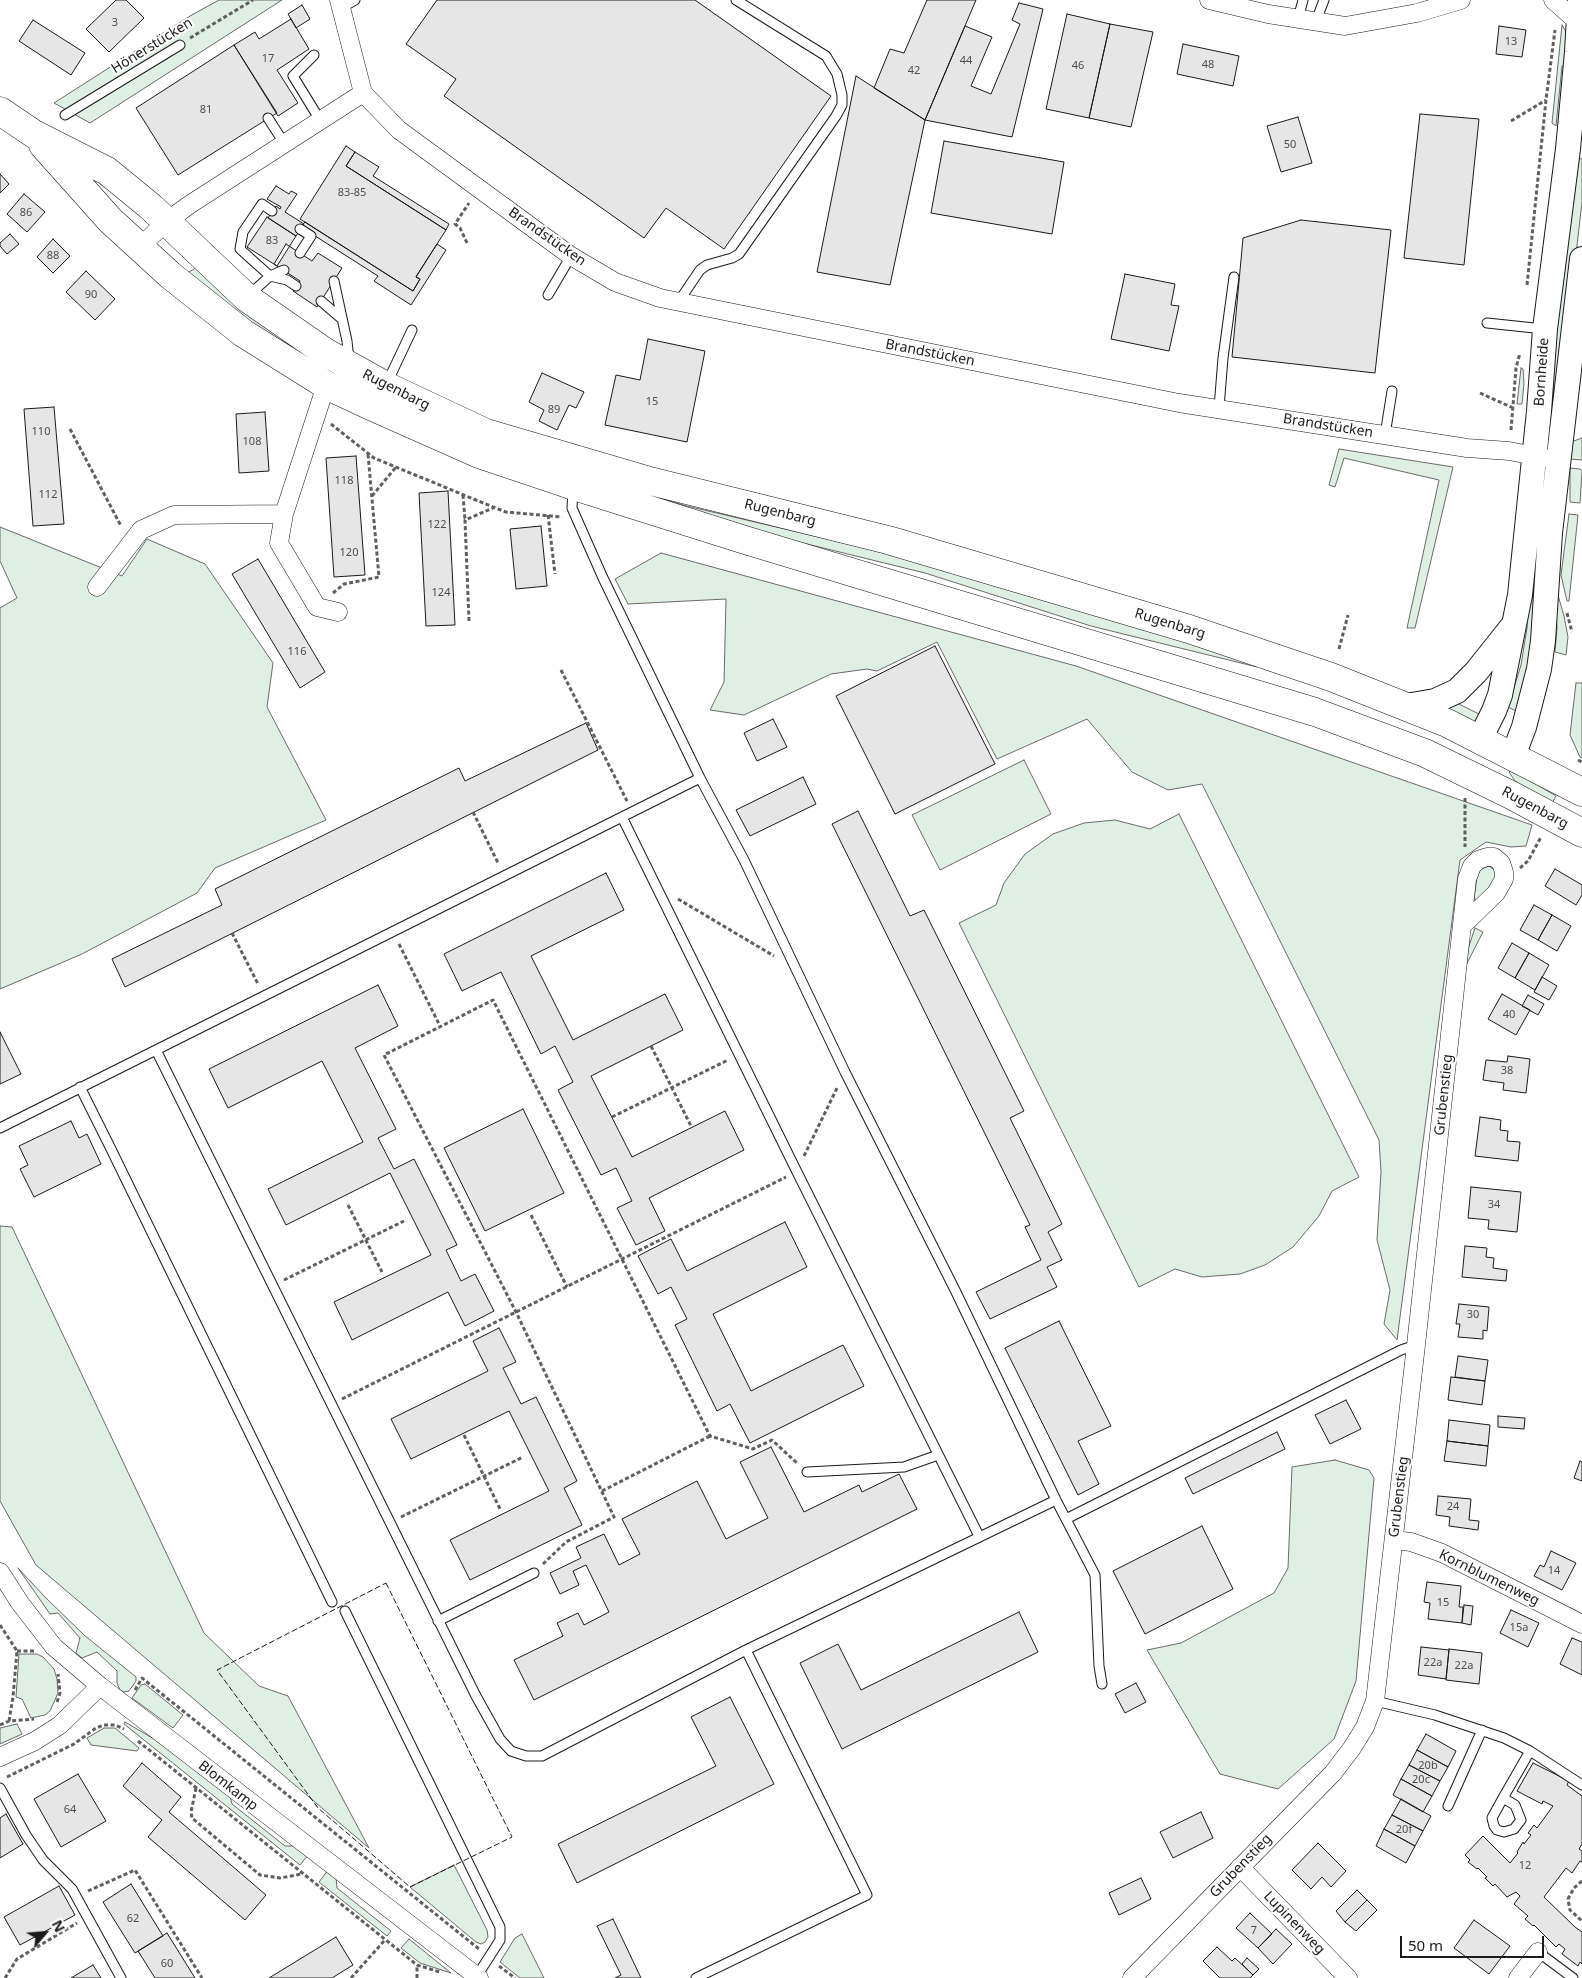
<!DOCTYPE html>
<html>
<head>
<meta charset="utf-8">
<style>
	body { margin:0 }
	#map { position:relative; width:1582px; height:1978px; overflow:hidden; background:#fff; font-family:"Noto Sans",sans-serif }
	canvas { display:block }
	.north { position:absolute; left:20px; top:1908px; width:50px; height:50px; -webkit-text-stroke:4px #fff; paint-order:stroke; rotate:63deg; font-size:14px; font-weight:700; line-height:20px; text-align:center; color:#1a1a1a }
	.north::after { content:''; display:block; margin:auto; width:18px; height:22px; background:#1a1a1a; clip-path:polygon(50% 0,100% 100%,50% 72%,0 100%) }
	.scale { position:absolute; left:1400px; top:1936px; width:144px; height:22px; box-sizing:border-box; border:2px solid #1a1a1a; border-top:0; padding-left:6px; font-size:15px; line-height:18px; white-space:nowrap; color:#1a1a1a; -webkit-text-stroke:4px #fff; paint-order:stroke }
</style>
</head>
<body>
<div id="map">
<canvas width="1582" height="1978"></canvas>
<div class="north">N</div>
<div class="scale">50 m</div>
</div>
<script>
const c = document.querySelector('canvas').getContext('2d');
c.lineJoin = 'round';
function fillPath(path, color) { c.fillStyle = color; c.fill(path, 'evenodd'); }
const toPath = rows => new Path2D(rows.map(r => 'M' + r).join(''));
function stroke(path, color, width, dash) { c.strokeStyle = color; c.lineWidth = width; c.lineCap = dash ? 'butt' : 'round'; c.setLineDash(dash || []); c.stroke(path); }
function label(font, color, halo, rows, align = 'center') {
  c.font = font + ' "Noto Sans",sans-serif'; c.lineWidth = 4; c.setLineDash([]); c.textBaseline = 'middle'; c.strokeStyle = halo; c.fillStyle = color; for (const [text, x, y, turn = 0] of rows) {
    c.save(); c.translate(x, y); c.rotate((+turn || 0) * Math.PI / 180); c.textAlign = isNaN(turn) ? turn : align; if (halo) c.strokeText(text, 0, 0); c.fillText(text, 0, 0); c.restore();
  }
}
const green = toPath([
	[219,0,282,0,90,123,54,103,190,16,219,0],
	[1562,25,1568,35,1571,62,1562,66,1556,126,1552,123,1562,25],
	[1574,158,1582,159,1582,202,1559,402,1548,401,1574,158],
	[197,267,365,390,275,339,235,311,186,274,197,267],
	[1521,368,1523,369,1524,383,1522,404,1517,404,1521,368],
	[1582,438,1582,460,1570,459,1571,442,1582,438],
	[1339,449,1453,467,1415,628,1407,628,1439,480,1344,458,1335,487,1329,485,1339,449],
	[1570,468,1580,469,1582,471,1580,503,1570,502,1570,468],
	[615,485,687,506,993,578,1258,663,1257,667,1091,626,925,573,750,530,615,485],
	[1569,514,1578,515,1569,601,1567,601,1561,575,1569,514],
	[0,527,122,576,147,539,205,564,273,663,267,707,326,820,215,868,197,893,82,954,0,989,0,608,17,598,0,561,0,527],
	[661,553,1076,666,1532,825,1526,846,1511,847,1486,842,1460,860,1397,1340,1384,1324,1390,1290,1377,1240,1381,1172,1379,1140,1202,784,1168,790,1132,772,1087,719,997,759,937,642,877,671,867,669,831,674,744,715,710,710,724,682,726,599,628,604,615,579,661,553],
	[1529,569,1533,570,1535,628,1528,666,1516,711,1508,707,1521,665,1527,628,1529,569],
	[1555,594,1558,595,1564,616,1568,637,1566,655,1555,652,1557,628,1555,594],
	[1576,683,1582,683,1582,758,1580,757,1570,735,1576,683],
	[1459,704,1479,714,1475,724,1447,709,1459,704],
	[1024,760,1051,814,940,870,912,815,1024,760],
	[1512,770,1556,796,1551,805,1526,790,1515,781,1509,772,1512,770],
	[1179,814,1359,1177,1332,1191,1319,1216,1293,1247,1265,1265,1240,1274,1202,1277,1175,1269,1139,1287,959,923,996,905,1004,883,1025,854,1053,834,1084,823,1115,820,1150,829,1179,814],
	[1489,866,1496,871,1495,879,1479,901,1474,899,1477,877,1479,870,1489,866],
	[1475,928,1483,932,1466,965,1469,946,1475,928],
	[0,1226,12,1227,204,1633,259,1686,288,1696,369,1848,36,1565,0,1501,0,1226],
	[1335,1460,1369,1470,1374,1478,1356,1681,1334,1739,1278,1789,1220,1774,1147,1650,1181,1643,1274,1593,1288,1568,1292,1467,1335,1460],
	[18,1568,45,1597,84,1635,136,1677,136,1681,129,1691,124,1692,120,1690,117,1683,117,1671,97,1652,82,1658,76,1653,80,1638,58,1613,50,1614,18,1568],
	[19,1654,37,1654,43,1657,54,1669,57,1679,58,1693,50,1711,45,1715,31,1718,22,1699,16,1697,19,1654],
	[145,1684,183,1715,173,1728,132,1698,141,1685,145,1684],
	[125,1722,154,1739,230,1796,232,1804,285,1846,296,1846,308,1855,300,1865,124,1724,125,1722],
	[17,1724,22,1734,0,1744,0,1728,17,1724],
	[104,1728,115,1728,139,1748,137,1751,91,1745,87,1738,104,1728],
	[454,1865,487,1930,488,1937,485,1942,481,1944,476,1942,410,1887,454,1865],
	[328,1870,336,1877,337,1888,391,1931,387,1936,319,1882,328,1870],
	[522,1934,544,1978,520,1978,500,1962,515,1938,522,1934],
	[409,1939,451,1973,420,1963,401,1948,409,1939]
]);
fillPath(green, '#e0efe3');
stroke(green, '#6a6a6a', 1);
const building = toPath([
	[116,0,126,0,144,18,109,52,86,29,116,0],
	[437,0,695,0,831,96,724,249,666,208,644,238,444,96,456,79,406,44,437,0],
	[927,0,976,0,925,120,874,88,890,49,904,53,927,0],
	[1019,3,1043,9,1012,137,925,120,965,26,992,37,971,86,991,94,1020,24,1012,20,1019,3],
	[302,5,310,19,296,28,288,14,302,5],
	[1067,14,1110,24,1089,118,1046,109,1067,14],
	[291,19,309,49,277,70,298,103,278,116,234,45,255,32,259,39,291,19],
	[33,20,85,53,71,75,19,41,33,20],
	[1110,24,1153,32,1131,127,1089,118,1110,24],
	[1499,26,1526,30,1522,57,1496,54,1499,26],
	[1183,44,1239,56,1233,86,1177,74,1183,44],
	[234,45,277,113,178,175,136,108,234,45],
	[856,76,925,120,890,285,817,272,856,76],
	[1420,114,1479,119,1464,265,1404,258,1420,114],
	[1298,117,1312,163,1281,172,1267,126,1298,117],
	[944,141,1064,162,1052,234,931,213,944,141],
	[346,146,355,152,346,166,446,230,417,275,416,277,420,279,413,291,300,219,346,146],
	[355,152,379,167,373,176,449,224,446,230,346,166,355,152],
	[0,174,9,184,0,193,0,174],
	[276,186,289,194,291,191,297,194,285,212,304,224,296,236,268,218,276,206,280,209,281,207,267,199,276,186],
	[24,194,45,212,27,232,7,214,24,194],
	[267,217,296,236,277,266,247,247,267,217],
	[1301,220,1391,230,1375,373,1232,357,1243,238,1301,220],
	[305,222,413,291,420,279,416,277,437,244,446,250,411,305,374,281,378,276,301,227,305,222],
	[10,234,19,244,7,254,0,246,0,243,10,234],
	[53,239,70,256,53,273,37,257,53,239],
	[286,244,312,261,318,253,342,268,317,307,293,291,300,281,274,264,286,244],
	[86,271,115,299,95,320,66,292,86,271],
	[1125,274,1175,284,1171,305,1179,306,1169,351,1111,339,1125,274],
	[648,339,705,351,687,442,605,425,616,375,640,380,648,339],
	[542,373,584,392,576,408,569,405,557,430,539,421,544,410,529,402,542,373],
	[54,407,64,524,33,526,24,409,54,407],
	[265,412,269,471,239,473,236,414,265,412],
	[356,456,365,575,334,577,326,458,356,456],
	[448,491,455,625,426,626,419,493,448,491],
	[541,526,547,586,516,589,510,529,541,526],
	[258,559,325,672,300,688,232,574,258,559],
	[935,646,995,764,895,814,836,696,935,646],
	[773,719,787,747,757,761,744,733,773,719],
	[586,723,598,750,125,987,112,959,222,905,215,889,459,768,465,781,586,723],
	[803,777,816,804,750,836,736,810,803,777],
	[858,811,910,916,924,910,1024,1111,1010,1118,1062,1224,1048,1232,1062,1260,1047,1267,1057,1287,990,1319,976,1292,1041,1260,1025,1227,1030,1225,832,824,858,811],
	[1555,869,1582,885,1582,895,1576,905,1545,886,1555,869],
	[606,873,624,910,531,956,573,1040,665,994,683,1030,591,1076,632,1157,725,1111,744,1150,649,1198,665,1231,636,1245,617,1208,632,1201,616,1168,601,1175,558,1090,573,1082,555,1046,541,1054,501,972,462,991,444,954,606,873],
	[1534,905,1552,915,1538,940,1520,930,1534,905],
	[1552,915,1571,926,1557,951,1538,940,1552,915],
	[1512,943,1529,953,1515,978,1498,968,1512,943],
	[1529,953,1549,965,1535,990,1515,978,1529,953],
	[1542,977,1557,986,1549,1000,1534,992,1542,977],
	[378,985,398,1026,355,1048,396,1129,378,1138,394,1169,414,1159,457,1245,446,1250,461,1281,475,1274,494,1311,465,1326,448,1292,352,1340,334,1302,431,1255,390,1173,286,1225,268,1189,363,1142,322,1061,228,1108,209,1069,378,985],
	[1502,994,1530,1010,1516,1035,1488,1019,1502,994],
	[1528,995,1544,1004,1538,1015,1522,1006,1528,995],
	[0,1032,21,1074,0,1084,0,1032],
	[1508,1056,1530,1059,1526,1093,1503,1090,1504,1083,1483,1080,1486,1060,1507,1062,1508,1056],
	[523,1109,564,1193,485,1231,444,1148,523,1109],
	[1480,1117,1501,1120,1500,1130,1508,1131,1507,1141,1520,1142,1518,1161,1475,1156,1480,1117],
	[71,1121,79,1138,87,1134,101,1164,34,1197,20,1169,28,1165,19,1146,71,1121],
	[1471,1187,1521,1192,1517,1232,1488,1229,1489,1220,1468,1218,1471,1187],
	[785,1222,807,1267,713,1314,751,1391,843,1345,864,1386,750,1443,730,1404,717,1411,675,1325,687,1319,671,1287,658,1294,638,1256,671,1239,687,1271,785,1222],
	[1465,1246,1487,1248,1486,1257,1494,1258,1493,1268,1507,1270,1506,1281,1462,1277,1465,1246],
	[1459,1304,1489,1307,1487,1331,1483,1330,1483,1339,1458,1337,1460,1324,1456,1324,1459,1304],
	[1059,1321,1111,1426,1078,1441,1099,1484,1078,1495,1005,1348,1059,1321],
	[499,1328,516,1362,503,1368,521,1404,536,1397,577,1481,564,1488,582,1525,470,1580,450,1540,549,1491,509,1411,411,1459,391,1419,488,1371,473,1341,499,1328],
	[1458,1356,1488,1360,1485,1381,1455,1377,1458,1356],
	[1451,1377,1485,1381,1482,1405,1448,1400,1451,1377],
	[1346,1400,1361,1429,1330,1444,1315,1415,1346,1400],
	[1498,1416,1525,1418,1524,1429,1498,1427,1498,1416],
	[1449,1420,1490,1425,1488,1446,1447,1441,1449,1420],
	[1277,1432,1285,1449,1193,1494,1185,1478,1277,1432],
	[1447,1441,1488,1446,1486,1466,1444,1461,1447,1441],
	[771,1447,804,1512,859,1485,862,1492,899,1474,917,1509,534,1700,514,1660,563,1636,557,1623,578,1613,584,1625,609,1612,586,1565,573,1571,579,1585,560,1594,550,1573,581,1558,576,1547,604,1534,619,1565,640,1554,622,1519,697,1481,726,1539,768,1518,740,1462,771,1447],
	[1580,1461,1582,1462,1582,1481,1574,1478,1580,1461],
	[1438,1496,1471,1499,1469,1520,1479,1521,1478,1530,1449,1526,1450,1517,1436,1515,1438,1496],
	[1202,1526,1233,1589,1145,1634,1113,1571,1202,1526],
	[1551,1551,1576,1563,1562,1590,1534,1576,1540,1565,1544,1567,1551,1551],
	[1427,1582,1461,1586,1459,1607,1463,1607,1462,1623,1428,1619,1430,1603,1424,1602,1427,1582],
	[1464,1605,1473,1606,1471,1625,1462,1623,1464,1605],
	[1511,1610,1539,1623,1528,1647,1500,1633,1511,1610],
	[1019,1612,1038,1652,842,1749,800,1663,838,1644,861,1690,1019,1612],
	[1572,1638,1582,1642,1582,1675,1560,1664,1572,1638],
	[1421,1647,1449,1650,1446,1679,1418,1675,1421,1647],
	[1449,1649,1482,1653,1479,1684,1446,1680,1449,1649],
	[1136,1683,1146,1702,1125,1713,1115,1694,1136,1683],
	[730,1697,774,1784,577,1883,558,1844,716,1766,691,1717,730,1697],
	[1426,1734,1456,1751,1448,1767,1417,1750,1426,1734],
	[1417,1750,1448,1767,1440,1781,1409,1765,1417,1750],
	[142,1763,181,1797,169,1812,266,1895,245,1920,148,1837,162,1820,123,1786,142,1763],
	[1533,1763,1569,1781,1567,1785,1582,1796,1582,1844,1579,1849,1582,1851,1582,1862,1580,1861,1572,1873,1566,1868,1544,1897,1575,1927,1582,1932,1582,1964,1580,1962,1578,1966,1562,1954,1565,1949,1559,1944,1556,1947,1534,1925,1533,1926,1525,1919,1528,1916,1514,1904,1520,1896,1516,1892,1507,1897,1495,1884,1493,1886,1485,1878,1487,1877,1478,1868,1477,1869,1468,1862,1470,1860,1465,1855,1483,1836,1510,1863,1518,1853,1517,1852,1523,1842,1524,1844,1531,1835,1528,1833,1534,1825,1537,1828,1553,1806,1543,1801,1542,1804,1517,1791,1533,1763],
	[1409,1765,1440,1781,1432,1796,1401,1779,1409,1765],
	[78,1774,106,1821,61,1847,34,1799,78,1774],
	[1401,1779,1432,1796,1423,1812,1393,1795,1401,1779],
	[1401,1799,1431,1816,1423,1831,1392,1815,1401,1799],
	[1201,1812,1213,1838,1173,1858,1160,1832,1201,1812],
	[6,1814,23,1844,0,1858,0,1818,6,1814],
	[1392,1815,1423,1831,1415,1846,1384,1829,1392,1815],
	[1384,1829,1415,1846,1406,1863,1376,1846,1384,1829],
	[1318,1843,1346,1871,1331,1887,1322,1877,1311,1889,1292,1870,1318,1843],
	[1141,1878,1151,1899,1119,1915,1109,1893,1141,1878],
	[131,1884,163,1936,135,1953,103,1902,131,1884],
	[59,1886,75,1915,20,1945,4,1917,59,1886],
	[1357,1890,1367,1900,1345,1922,1336,1911,1357,1890],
	[1367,1900,1377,1910,1356,1931,1345,1922,1367,1900],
	[1250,1913,1272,1934,1258,1948,1236,1928,1250,1913],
	[613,1919,641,1978,615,1978,621,1975,597,1926,613,1919],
	[1474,1920,1510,1946,1489,1974,1454,1948,1474,1920],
	[1276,1929,1292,1944,1273,1964,1258,1948,1276,1929],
	[167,1933,195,1978,155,1978,138,1951,167,1933],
	[336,1937,353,1965,332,1978,269,1978,336,1937],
	[1217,1947,1232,1961,1235,1958,1253,1975,1250,1978,1220,1978,1203,1961,1217,1947],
	[1247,1958,1259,1969,1253,1975,1242,1964,1247,1958],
	[93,1965,101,1978,71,1978,93,1965]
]);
fillPath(building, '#e6e6e6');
stroke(building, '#1a1a1a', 1);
const lane = toPath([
	[341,8,355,0],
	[1298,19,1303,0],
	[1316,21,1324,0],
	[314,55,293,76,320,120],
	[65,115,180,45],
	[268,118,284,143],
	[272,211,262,204,243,232,240,249,270,276,287,280,296,286],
	[300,229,311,236,300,253],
	[334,281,347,341,349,361],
	[548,295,571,256],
	[248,296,270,276,284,270],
	[321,301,342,319],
	[679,301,700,270,707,265,732,258,739,254,836,116,842,105,842,95,837,74,826,56,736,0],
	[1487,323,1544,329],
	[387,383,412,330],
	[1219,408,1223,358,1234,277],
	[1385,435,1392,391],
	[573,488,572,508,603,578,700,778,744,860,845,1072,955,1290,1056,1500,1095,1575,1099,1666,1102,1684],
	[622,817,797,1172,979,1536],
	[156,1050,476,1696,500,1739,511,1751,526,1756,542,1756,746,1650,1056,1500],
	[80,1087,111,1149,332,1602],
	[0,1128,700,778],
	[807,1472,904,1467,938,1455],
	[1066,1519,1401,1350,1416,1345],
	[345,1611,500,1927,500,1940,477,1976],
	[438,1621,534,1573],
	[1375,1701,1435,1715,1504,1738,1530,1751,1582,1785],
	[0,1788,26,1835,43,1860,72,1889,121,1978],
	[1503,1798,1515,1805,1521,1820,1514,1829,1504,1832,1497,1830,1494,1826,1492,1818,1503,1798,1530,1751],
	[1448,1806,1482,1730],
	[1538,1952,1573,1978],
	[696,1978,867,1895,746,1650]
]);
const street = toPath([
	[339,0,363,93,399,130,571,256,615,282,660,298,1179,403,1467,448,1509,451,1545,458],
	[1209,0,1268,14,1345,26,1417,13,1461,0],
	[1553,0,1579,23],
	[140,247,166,222,189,205,363,93],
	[326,385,284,514,279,543,317,607,338,612],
	[97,587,141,530,174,515,284,514],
	[1394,1540,1411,1542,1442,1553,1582,1624],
	[0,1572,20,1603,54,1647,100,1686,479,1978],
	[0,1757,35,1741,60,1725,100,1686],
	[1240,1867,1348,1978],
	[1132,1978,1333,1773,1352,1748,1365,1727,1375,1701,1416,1345,1467,879,1472,866,1478,860,1487,857,1494,857,1501,863,1504,872,1504,879,1496,893,1463,925],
	[1518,1978,1538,1952]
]);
const secondary = toPath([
	[1406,706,1435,701,1457,691,1476,672,1511,628],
	[1480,739,1494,711,1500,695,1520,595,1539,411,1545,329,1568,149,1577,52,1580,0],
	[1513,756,1524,727,1539,669,1543,641,1550,533,1582,259]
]);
const primary = toPath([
	[0,111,34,134,107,171,151,207,247,298,325,352,386,386,486,433,646,480,888,540,1189,629,1331,677,1447,723,1582,792],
	[43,145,110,220,170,275,243,333,326,385,371,406,479,454,574,486,745,540,1315,712,1425,753,1511,795,1582,833]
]);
stroke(lane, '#1a1a1a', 11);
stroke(street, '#1a1a1a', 19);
stroke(secondary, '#1a1a1a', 26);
stroke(primary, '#1a1a1a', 29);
stroke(toPath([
	[190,38,253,0],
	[1511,121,1546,100],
	[467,243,460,228,455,224,469,203],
	[1527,285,1546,100,1555,30],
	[1480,393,1513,408],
	[331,424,374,458,493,507,506,512,562,517],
	[70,429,121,526],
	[1511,430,1516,368,1520,353],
	[463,495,465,520],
	[372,496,396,467],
	[548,515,555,574],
	[333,593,344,584,379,577,368,454],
	[1567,613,1572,632],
	[469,621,465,520,493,508],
	[1339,649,1348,615],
	[561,670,627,801],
	[1578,760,1582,762],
	[1465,798,1465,847],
	[473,812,498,863],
	[1520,868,1528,861,1541,837],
	[678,899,774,956],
	[232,933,258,984],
	[399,944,440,1026],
	[651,1046,692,1128],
	[612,1117,728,1060],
	[804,1156,837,1088],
	[348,1205,382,1272],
	[531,1215,567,1287],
	[284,1280,404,1221],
	[342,1399,786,1177],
	[464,1435,501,1511],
	[602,1491,710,1436],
	[401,1517,523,1457],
	[543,1564,566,1542,614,1517,516,1312,384,1055,493,1000,710,1436,753,1449,772,1440,797,1463],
	[0,1625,17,1651,13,1697,9,1721],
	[17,1651,36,1651],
	[135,1690,142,1678,479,1949],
	[57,1702,60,1693,58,1674],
	[0,1725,9,1721,34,1719],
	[138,1741,417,1965,440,1972],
	[7,1777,74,1744,96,1728,104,1725,115,1725,124,1729],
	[196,1788,191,1812,192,1818,260,1875,280,1878,302,1874],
	[1582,1881,1574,1888,1568,1899,1570,1910,1582,1921],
	[88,1891,135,1870,202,1978],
	[499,1966,515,1978],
	[5,1978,17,1959,77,1923],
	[351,1978,385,1940],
	[417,1978,417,1965]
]), '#5f5f5f', 3, [4, 2.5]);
stroke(lane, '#fff', 9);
stroke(street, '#fff', 18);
stroke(secondary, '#fff', 24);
stroke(primary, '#fff', 28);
stroke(toPath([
	[386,1583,512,1837,410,1887,318,1808,217,1670,386,1583]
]), '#1a1a1a', 1, [6, 2.5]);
label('11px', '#4d4d4d', null, [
	["3",115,23],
	["13",1511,42],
	["17",268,59],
	["44",966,61],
	["48",1208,65],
	["46",1078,66],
	["42",914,71],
	["81",206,110],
	["50",1290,145],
	["83-85",352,193],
	["86",26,213],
	["83",272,241],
	["88",53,256],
	["90",91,295],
	["15",652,402],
	["89",554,410],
	["110",41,432],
	["108",252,442],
	["118",344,481],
	["112",48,495],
	["122",437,525],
	["120",349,553],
	["124",441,593],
	["116",297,652],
	["40",1509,1015],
	["38",1507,1071],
	["34",1494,1205],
	["30",1473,1315],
	["24",1453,1507],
	["14",1554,1571],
	["15",1443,1603],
	["15a",1519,1628],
	["22a",1433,1663],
	["22a",1464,1666],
	["20b",1428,1766],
	["20c",1421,1780],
	["64",70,1810],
	["20f",1404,1830],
	["12",1525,1866],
	["62",133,1919],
	["7",1254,1931],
	["60",167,1964]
]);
label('14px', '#1a1a1a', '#fff', [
	["Hönerstücken",152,46,-32],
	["Brandstücken",547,237,35],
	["Brandstücken",930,353,11],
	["Bornheide",1542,372,-86],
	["Rugenbarg",396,390,27],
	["Brandstücken",1328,426,9],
	["Rugenbarg",780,513,14],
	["Rugenbarg",1170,624,17],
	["Rugenbarg",1535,808,28],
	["Grubenstieg",1444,1095,-84],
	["Grubenstieg",1399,1497,-83],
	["Kornblumenweg",1489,1578,26],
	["Blomkamp",228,1786,38],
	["Grubenstieg",1241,1866,-46],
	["Lupinenweg",1294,1923,46]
]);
</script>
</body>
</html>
